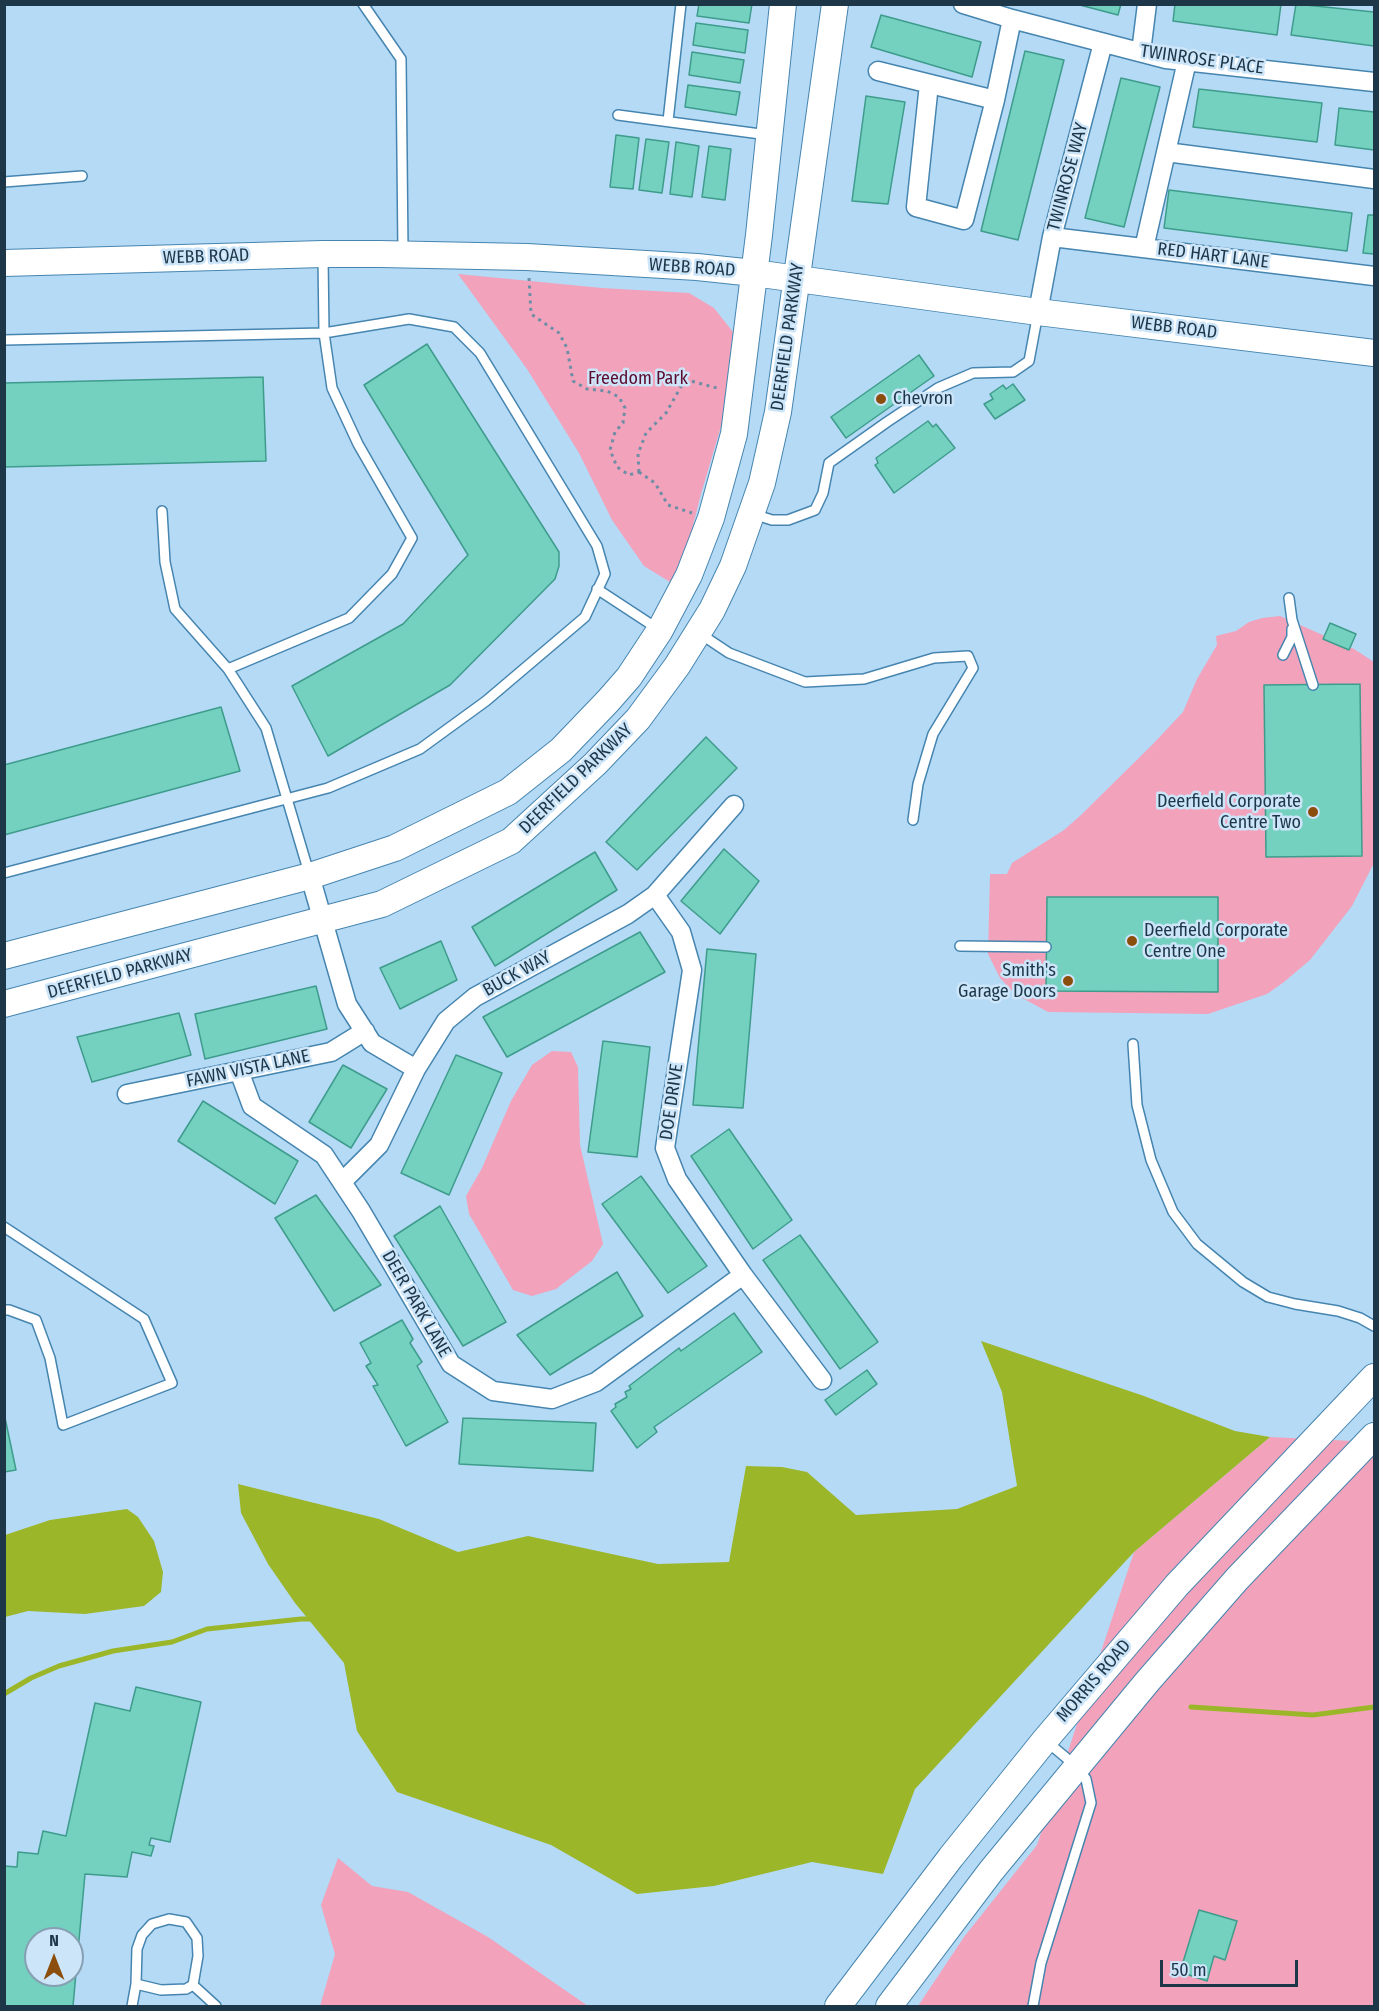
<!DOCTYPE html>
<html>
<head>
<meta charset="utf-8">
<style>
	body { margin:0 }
	#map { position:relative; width:1379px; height:2011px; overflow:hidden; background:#b5daf6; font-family:"Fira Sans Condensed",sans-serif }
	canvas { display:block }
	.frame { position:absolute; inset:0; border:6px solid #1d3749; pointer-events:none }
	.north { position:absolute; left:24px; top:1927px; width:60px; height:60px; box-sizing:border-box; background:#cde5f8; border:2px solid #879fb2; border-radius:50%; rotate:0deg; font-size:16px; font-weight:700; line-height:24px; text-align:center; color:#1d3749 }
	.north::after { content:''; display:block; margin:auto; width:21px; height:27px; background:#8b4e0d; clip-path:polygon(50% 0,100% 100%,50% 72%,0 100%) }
	.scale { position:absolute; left:1160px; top:1960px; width:138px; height:27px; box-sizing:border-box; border:3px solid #1d3749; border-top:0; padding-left:8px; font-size:18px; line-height:21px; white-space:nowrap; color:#1d3749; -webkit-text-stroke:4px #cde5f8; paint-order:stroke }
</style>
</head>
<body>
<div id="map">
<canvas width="1379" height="2011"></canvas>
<div class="frame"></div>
<div class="north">N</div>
<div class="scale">50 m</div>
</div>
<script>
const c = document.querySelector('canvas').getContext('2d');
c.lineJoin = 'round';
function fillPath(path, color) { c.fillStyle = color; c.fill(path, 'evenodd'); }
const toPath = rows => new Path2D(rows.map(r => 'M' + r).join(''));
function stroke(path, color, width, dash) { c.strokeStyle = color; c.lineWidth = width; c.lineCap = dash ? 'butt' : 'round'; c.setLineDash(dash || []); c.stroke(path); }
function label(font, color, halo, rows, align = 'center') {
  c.font = font + ' "Fira Sans Condensed",sans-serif'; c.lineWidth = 5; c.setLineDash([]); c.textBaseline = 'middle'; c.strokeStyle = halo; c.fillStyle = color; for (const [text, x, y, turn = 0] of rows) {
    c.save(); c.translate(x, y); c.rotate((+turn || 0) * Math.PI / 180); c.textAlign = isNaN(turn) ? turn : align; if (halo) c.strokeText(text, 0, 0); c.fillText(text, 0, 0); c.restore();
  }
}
fillPath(toPath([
	[458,274,602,288,689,293,714,308,733,332,722,423,701,494,686,553,670,582,644,566,612,520,579,453,527,369],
	[1280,616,1354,649,1374,662,1374,863,1352,906,1310,960,1284,982,1267,994,1208,1014,1048,1012,1015,994,1000,978,988,954,990,874,1007,874,1012,863,1064,830,1081,815,1152,745,1183,712,1197,679,1217,645,1216,636,1236,631,1249,622,1262,618],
	[552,1051,571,1052,578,1067,580,1145,603,1244,592,1261,556,1289,532,1296,513,1290,469,1214,466,1196,482,1168,511,1101,532,1065],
	[1270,1437,1374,1442,1374,2006,918,2006,964,1937,1037,1845,1134,1552],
	[338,1858,372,1886,408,1892,488,1937,588,2006,320,2006,335,1954,321,1905]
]), '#f2a2ba');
fillPath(toPath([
	[981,1341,1144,1396,1235,1431,1270,1437,1134,1552,915,1789,883,1874,812,1862,714,1886,637,1894,551,1845,397,1792,357,1731,344,1663,295,1603,268,1564,241,1513,238,1484,379,1519,458,1552,528,1536,658,1564,729,1562,746,1466,782,1467,807,1472,856,1515,957,1509,1017,1486,1002,1392],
	[127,1509,138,1517,154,1541,163,1572,161,1592,144,1606,85,1614,28,1611,5,1617,5,1535,50,1520]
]), '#9bb629');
stroke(toPath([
	[4,1694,31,1678,59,1666,113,1651,172,1642,207,1629,301,1619,314,1619],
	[1191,1707,1313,1715,1374,1707]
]), '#9bb629', 5);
const building = toPath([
	[699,4,752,4,749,23,697,16,699,4],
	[1076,4,1121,4,1118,15,1076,4],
	[1175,4,1281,4,1277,35,1173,21,1175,4],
	[1296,4,1374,12,1374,46,1291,35,1296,4],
	[881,15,981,42,972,77,871,47,881,15],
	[696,23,748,30,745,53,693,45,696,23],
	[1025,51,1064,60,1018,240,981,231,1025,51],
	[692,52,744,60,740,83,689,75,692,52],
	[1121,78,1160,87,1124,227,1085,218,1121,78],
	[688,85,740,92,736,115,685,107,688,85],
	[1199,89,1322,103,1317,142,1193,127,1199,89],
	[866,96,905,102,888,204,852,201,866,96],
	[1339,108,1374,112,1374,150,1335,145,1339,108],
	[616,135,639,138,633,189,610,187,616,135],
	[646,139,669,142,662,193,639,190,646,139],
	[676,142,699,146,692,197,670,194,676,142],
	[709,146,731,149,725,200,702,197,709,146],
	[1169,190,1352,213,1347,251,1164,228,1169,190],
	[1368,215,1374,215,1374,254,1363,253,1368,215],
	[427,344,559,552,559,566,555,579,450,685,328,756,292,686,403,624,468,555,364,385,427,344],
	[919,355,934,376,846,438,831,417,919,355],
	[263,377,266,461,4,467,4,383,263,377],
	[1013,384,1025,400,995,419,984,404,993,399,990,394,1003,385,1006,389,1013,384],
	[928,421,933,427,936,424,955,448,894,493,875,465,878,463,876,458,928,421],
	[1330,623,1356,634,1349,650,1323,639,1330,623],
	[1360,684,1362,856,1266,857,1264,685,1360,684],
	[221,707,240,771,4,835,4,765,221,707],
	[706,737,737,768,637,870,606,842,706,737],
	[724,849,759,881,720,934,681,901,724,849],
	[595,852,617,890,495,966,472,927,595,852],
	[1047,897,1218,897,1218,992,1046,991,1047,897],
	[640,932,665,972,507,1057,483,1017,640,932],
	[441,941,457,980,400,1009,380,968,441,941],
	[707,949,756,954,743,1108,693,1105,707,949],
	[316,986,327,1029,205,1059,195,1014,316,986],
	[179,1013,191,1055,92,1082,77,1037,179,1013],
	[603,1041,650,1047,637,1157,588,1152,603,1041],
	[456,1055,502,1073,449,1195,401,1173,456,1055],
	[343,1065,387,1089,351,1148,309,1122,343,1065],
	[203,1101,298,1161,275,1204,178,1141,203,1101],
	[729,1129,792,1220,753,1249,691,1156,729,1129],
	[641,1176,707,1266,668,1293,602,1204,641,1176],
	[316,1195,381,1285,334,1311,275,1218,316,1195],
	[440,1206,506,1322,463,1346,394,1236,440,1206],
	[800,1235,878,1342,840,1369,763,1260,800,1235],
	[617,1272,643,1316,550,1375,517,1335,617,1272],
	[734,1313,762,1352,654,1427,657,1432,637,1448,611,1411,616,1407,615,1404,627,1397,625,1392,631,1389,629,1386,679,1348,681,1351,734,1313],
	[402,1320,413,1339,410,1343,422,1362,417,1366,448,1422,406,1446,373,1386,378,1385,366,1366,371,1363,360,1343,402,1320],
	[867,1370,877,1384,836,1415,825,1400,867,1370],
	[4,1413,16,1470,4,1472,4,1413],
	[463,1418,596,1423,593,1471,459,1464,463,1418],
	[136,1687,201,1702,170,1842,151,1838,149,1845,154,1846,151,1856,132,1852,127,1877,85,1874,73,2006,4,2006,4,1866,17,1867,18,1852,38,1854,43,1831,66,1836,95,1703,130,1711,136,1687],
	[36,1939,72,1939,72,1975,36,1975,36,1939],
	[1199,1910,1237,1921,1225,1960,1214,1956,1207,1981,1180,1972,1199,1910]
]);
fillPath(building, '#74d0bf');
stroke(building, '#3e9c8c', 1.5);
const lane = toPath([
	[363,4,401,59,403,252],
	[618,115,768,135],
	[668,121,681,4],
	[4,182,82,176],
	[4,340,324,333,409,319,454,327,480,353,597,546,605,574,585,617,486,701,420,749,328,788,4,873],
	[162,511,165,562,175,609,228,669],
	[753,514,772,520,788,520,815,510,823,493,829,463,887,422,938,388,973,373,1013,372,1029,361,1038,313],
	[597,589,658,629],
	[1289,598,1292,620,1313,685],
	[699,633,729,653,805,682,864,679,934,658,968,656,973,668,933,734,918,784,913,820],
	[1283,655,1292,637,1292,629],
	[309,873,266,728,228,669,349,618,392,574,412,538,358,444,332,388,324,333,323,256],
	[960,946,1046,947],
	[1133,1044,1137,1105,1151,1160,1173,1212,1197,1244,1243,1282,1268,1297,1295,1304,1338,1311,1360,1318,1374,1326],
	[4,1227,144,1319,172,1383,63,1425,50,1358,36,1320,9,1310,4,1310],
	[193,1985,216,2006],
	[132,2006,136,1984,137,1949,142,1935,152,1924,169,1919,186,1922,197,1938,198,1956,193,1985,186,1989,161,1990,136,1984],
	[1033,2006,1041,1963,1091,1803,1086,1779,1076,1766,1046,1741]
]);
const street = toPath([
	[963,4,1012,19,1166,59,1374,82],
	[1141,52,1147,4],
	[878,71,995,100],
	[929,84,916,207,964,220,995,100,1012,19],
	[1166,152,1374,179],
	[1052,237,1374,276],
	[1144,248,1187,61],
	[1038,312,1052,237,1103,43],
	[310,876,347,1004,372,1043,416,1069],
	[655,895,681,932,692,970,665,1148,677,1179,743,1275,822,1380],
	[239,1071,252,1106,324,1155,361,1211,451,1364,493,1391,552,1399,596,1382,743,1275],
	[127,1094,331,1052,365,1031],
	[342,1182,379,1145,416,1069,446,1021,475,997,628,914,655,895,734,805]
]);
const secondary = toPath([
	[4,263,323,254,380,254,527,257,697,267,754,273,1038,312,1374,353],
	[4,956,310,876,395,848,508,792,561,750,608,701,629,677,660,630,689,575,711,518,734,434,759,235,783,4],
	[4,1004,382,904,511,841,595,764,638,719,677,666,712,610,733,566,762,483,778,412,835,4],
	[838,2006,951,1857,1045,1740,1177,1585,1374,1377],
	[889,2006,991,1871,1147,1682,1237,1579,1374,1436]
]);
stroke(lane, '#4685af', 12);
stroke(street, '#4685af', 21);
stroke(secondary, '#4685af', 28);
stroke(toPath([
	[529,278,531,314,559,333,567,348,573,381,587,389,607,391,619,397,625,408,623,423,615,432,610,450,617,467,629,475,639,472],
	[639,472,638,454,646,433,666,413,683,383,691,381,717,388],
	[639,472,655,483,668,505,692,513]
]), '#6e8ea6', 3, [3, 4.5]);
stroke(lane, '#fff', 9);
stroke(street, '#fff', 18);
stroke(secondary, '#fff', 26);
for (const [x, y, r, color] of [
	[881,399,6,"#8b4e0d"],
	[1313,812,6,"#8b4e0d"],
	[1132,941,6,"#8b4e0d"],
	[1068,981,6,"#8b4e0d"]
]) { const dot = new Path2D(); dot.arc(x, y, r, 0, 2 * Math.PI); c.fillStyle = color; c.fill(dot); stroke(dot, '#cde5f8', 2); }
label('18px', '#1d3749', '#cde5f8', [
	["TWINROSE PLACE",1202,60,8],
	["TWINROSE WAY",1068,177,-75],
	["RED HART LANE",1213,256,7],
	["WEBB ROAD",206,257,-2],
	["WEBB ROAD",692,268,4],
	["WEBB ROAD",1174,328,7],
	["DEERFIELD PARKWAY",788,337,-82],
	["DEERFIELD PARKWAY",576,779,-44],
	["DEERFIELD PARKWAY",120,974,-15],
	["BUCK WAY",517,974,-29],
	["FAWN VISTA LANE",248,1069,-12],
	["DOE DRIVE",672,1102,-82],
	["DEER PARK LANE",416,1304,60],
	["MORRIS ROAD",1094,1681,-49]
]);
label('18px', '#5c0c2f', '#cde5f8', [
	["Freedom Park",638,379]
]);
label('18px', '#1d3749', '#cde5f8', [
	["Chevron",893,399],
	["Deerfield Corporate",1301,802,"right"],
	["Centre Two",1301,823,"right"],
	["Deerfield Corporate",1144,931],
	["Centre One",1144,952],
	["Smith's",1056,971,"right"],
	["Garage Doors",1056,992,"right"]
], 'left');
</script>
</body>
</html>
